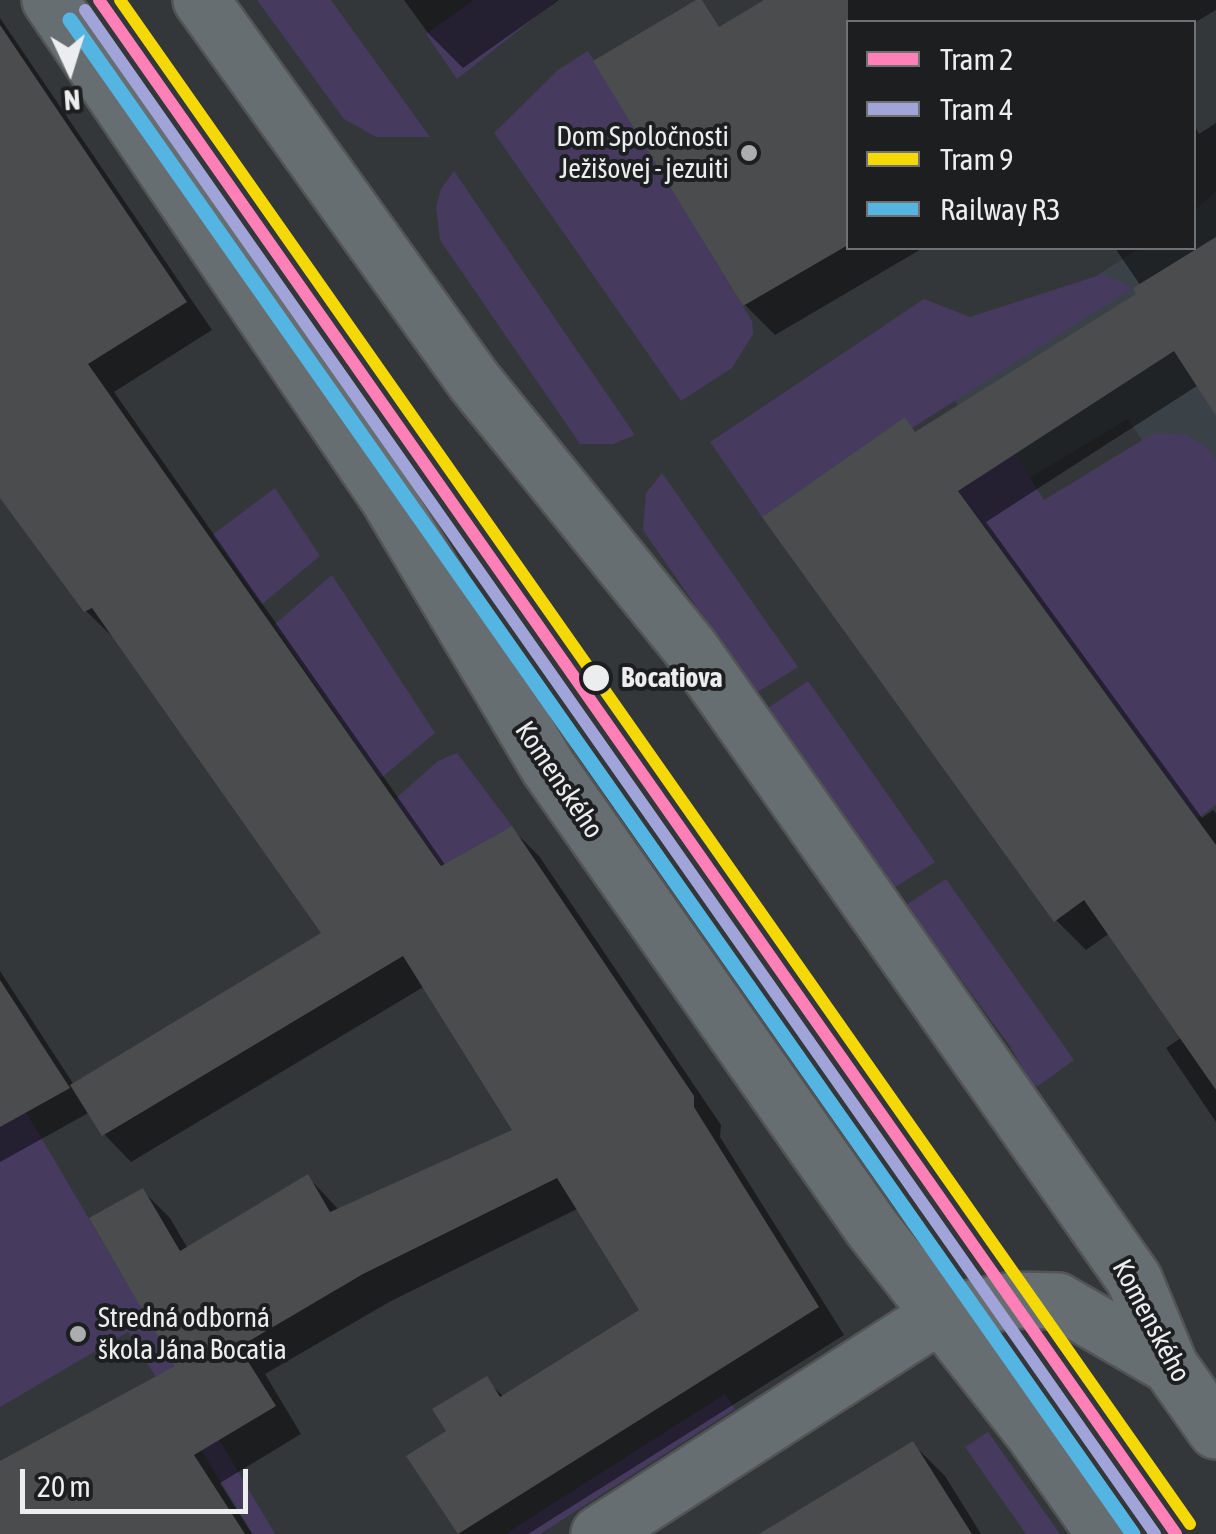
<!DOCTYPE html>
<html>
<head>
<meta charset="utf-8">
<style>
	body { margin:0 }
	#map { position:relative; width:1216px; height:1534px; overflow:hidden; background:#343739; font-family:"Asap Condensed",sans-serif }
	canvas { display:block }
	.legend { position:absolute; left:846px; top:20px; width:350px; height:230px; box-sizing:border-box; background:#1d1e20; border:2px solid #6f7173; margin:0; padding:12px 18px; list-style:none; font-size:30px; color:#ebedef }
	.legend li { display:flex; align-items:center; gap:20px; height:50px }
	.legend b { width:50px; border:2px solid #6f7173 }
	.north { position:absolute; left:20px; top:20px; width:100px; height:100px; -webkit-text-stroke:8px #1d1e20; paint-order:stroke; rotate:176deg; font-size:28px; font-weight:700; line-height:40px; text-align:center; color:#ebedef }
	.north::after { content:''; display:block; margin:auto; width:35px; height:45px; background:#ebedef; clip-path:polygon(50% 0,100% 100%,50% 72%,0 100%) }
	.scale { position:absolute; left:20px; top:1469px; width:228px; height:45px; box-sizing:border-box; border:5px solid #ebedef; border-top:0; padding-left:12px; font-size:30px; line-height:35px; white-space:nowrap; color:#ebedef; -webkit-text-stroke:8px #1d1e20; paint-order:stroke }
</style>
</head>
<body>
<div id="map">
<canvas width="1216" height="1534"></canvas>
<ul class="legend">
<li><b style="height:12px;background:#ff80b7"></b>Tram 2</li>
<li><b style="height:12px;background:#a1a4d9"></b>Tram 4</li>
<li><b style="height:12px;background:#f5d907"></b>Tram 9</li>
<li><b style="height:12px;background:#54b5e3"></b>Railway R3</li>
</ul>
<div class="north">N</div>
<div class="scale">20 m</div>
</div>
<script>
const c = document.querySelector('canvas').getContext('2d');
c.lineJoin = 'round';
function fillPath(path, color) { c.fillStyle = color; c.fill(path, 'evenodd'); }
const toPath = rows => new Path2D(rows.map(r => 'M' + r).join(''));
function stroke(path, color, width, dash) { c.strokeStyle = color; c.lineWidth = width; c.lineCap = dash ? 'butt' : 'round'; c.setLineDash(dash || []); c.stroke(path); }
function label(font, color, halo, rows, align = 'center') {
  c.font = font + ' "Asap Condensed",sans-serif'; c.lineWidth = 8; c.setLineDash([]); c.textBaseline = 'middle'; c.strokeStyle = halo; c.fillStyle = color; for (const [text, x, y, turn = 0] of rows) {
    c.save(); c.translate(x, y); c.rotate((+turn || 0) * Math.PI / 180); c.textAlign = isNaN(turn) ? turn : align; if (halo) c.strokeText(text, 0, 0); c.fillText(text, 0, 0); c.restore();
  }
}
fillPath(toPath([
	[1216,191,1216,554,1128,419,1011,489,939,376,1140,248,1194,248,1194,211]
]), '#3a4248');
fillPath(toPath([
	[257,0,331,0,430,137,376,137,344,119],
	[474,0,557,0,457,79,426,34],
	[588,51,752,321,753,334,732,368,681,401,494,133,558,70],
	[454,171,635,435,613,444,580,444,440,240,436,207,441,189],
	[1103,274,1133,288,912,428,904,418,762,517,710,442,924,299,970,317],
	[977,395,1044,500,1154,433,1187,435,1208,448,1216,461,1216,805,1197,819,915,432],
	[662,473,798,667,756,693,643,530,646,493],
	[275,488,320,556,261,605,212,535],
	[332,575,435,733,380,779,274,625],
	[808,681,935,862,894,888,768,708],
	[457,753,512,826,441,866,394,800,438,761],
	[946,879,1074,1060,1038,1086,1032,1085,1010,1046,906,905],
	[26,1112,275,1534,253,1534,128,1332,0,1407,0,1127],
	[725,1394,735,1409,540,1534,505,1534],
	[988,1432,1060,1534,1026,1534,965,1447]
]), '#463a5f');
fillPath(toPath([
	[404,0,559,0,463,68,428,33],
	[770,0,1216,0,1216,10,1194,23,848,22,848,248,923,248,775,335,745,305,616,93],
	[0,18,212,330,114,392,446,866,512,829,539,856,721,1125,720,1137,844,1335,528,1534,459,1534,410,1457,449,1432,486,1380,504,1397,642,1310,579,1208,391,1301,265,1374,301,1434,220,1483,252,1534,0,1534,0,1464,178,1367,143,1191,170,1218,188,1249,308,1177,339,1210,516,1131,425,986,131,1162,104,1134,90,1112,0,1162,0,971,74,1085,324,934,114,638,86,611,0,494],
	[1216,123,1216,395,1203,382,986,522,1202,818,1213,810,1216,813,1216,1122,1166,1048,1182,1037,1110,933,1086,950,1056,920,905,421,917,434,1145,292,1115,248,1194,248,1194,125,1199,134],
	[913,1444,945,1476,981,1534,798,1534]
]), '#0007');
fillPath(toPath([
	[696,0,702,0,719,27,764,0,848,0,848,245,743,306,593,61],
	[0,25,187,302,88,364,441,866,512,826,694,1096,694,1107,819,1307,458,1534,406,1456,446,1431,432,1409,487,1376,500,1397,639,1310,557,1178,363,1274,239,1347,276,1406,194,1455,245,1534,0,1534,0,1461,175,1366,89,1218,143,1188,180,1251,308,1174,330,1212,512,1130,403,956,102,1136,70,1085,321,933,92,608,84,612,0,498],
	[1216,237,1216,416,1174,351,958,491,1216,845,1216,1090,1084,900,1054,922,762,517,905,417,915,432,1136,294,1133,288],
	[0,980,70,1088,0,1127],
	[913,1441,972,1534,759,1534]
]), '#4a4c4e');
const minor = toPath([
	[599,1534,941,1314,1013,1300,1058,1301,1170,1366]
]);
const tertiary = toPath([
	[50,0,388,498,548,767,872,1228,1034,1434,1105,1534],
	[201,0,474,381,692,650,1134,1279,1170,1366,1216,1431]
]);
stroke(minor, '#525455', 60);
stroke(tertiary, '#525455', 60);
stroke(minor, '#676e71', 55);
stroke(tertiary, '#676e71', 55);
stroke(toPath([
	[70,20,1133,1534]
]), '#54b5e3', 15);
stroke(toPath([
	[99,0,1176,1534]
]), '#ff80b7', 12);
stroke(toPath([
	[85,10,1155,1534]
]), '#a1a4d9', 12);
stroke(toPath([
	[120,0,1190,1524]
]), '#f5d907', 12);
for (const [x, y, r, color] of [
	[749,153,10,"#abadaf"],
	[596,678,15,"#ebedef"],
	[78,1334,10,"#abadaf"]
]) { const dot = new Path2D(); dot.arc(x, y, r, 0, 2 * Math.PI); c.fillStyle = color; c.fill(dot); stroke(dot, '#1d1e20', 4); }
label('28px', '#ebedef', '#1d1e20', [
	["Dom Spoločnosti",729,137],
	["Ježišovej - jezuiti",729,169],
	["Stredná odborná",98,1318,"left"],
	["škola Jána Bocatia",98,1350,"left"]
], 'right');
label('bold 28px', '#ebedef', '#1d1e20', [
	["Bocatiova",621,678]
], 'left');
label('28px', '#ebedef', '#1d1e20', [
	["Komenského",559,780,56],
	["Komenského",1151,1321,62]
]);
</script>
</body>
</html>
